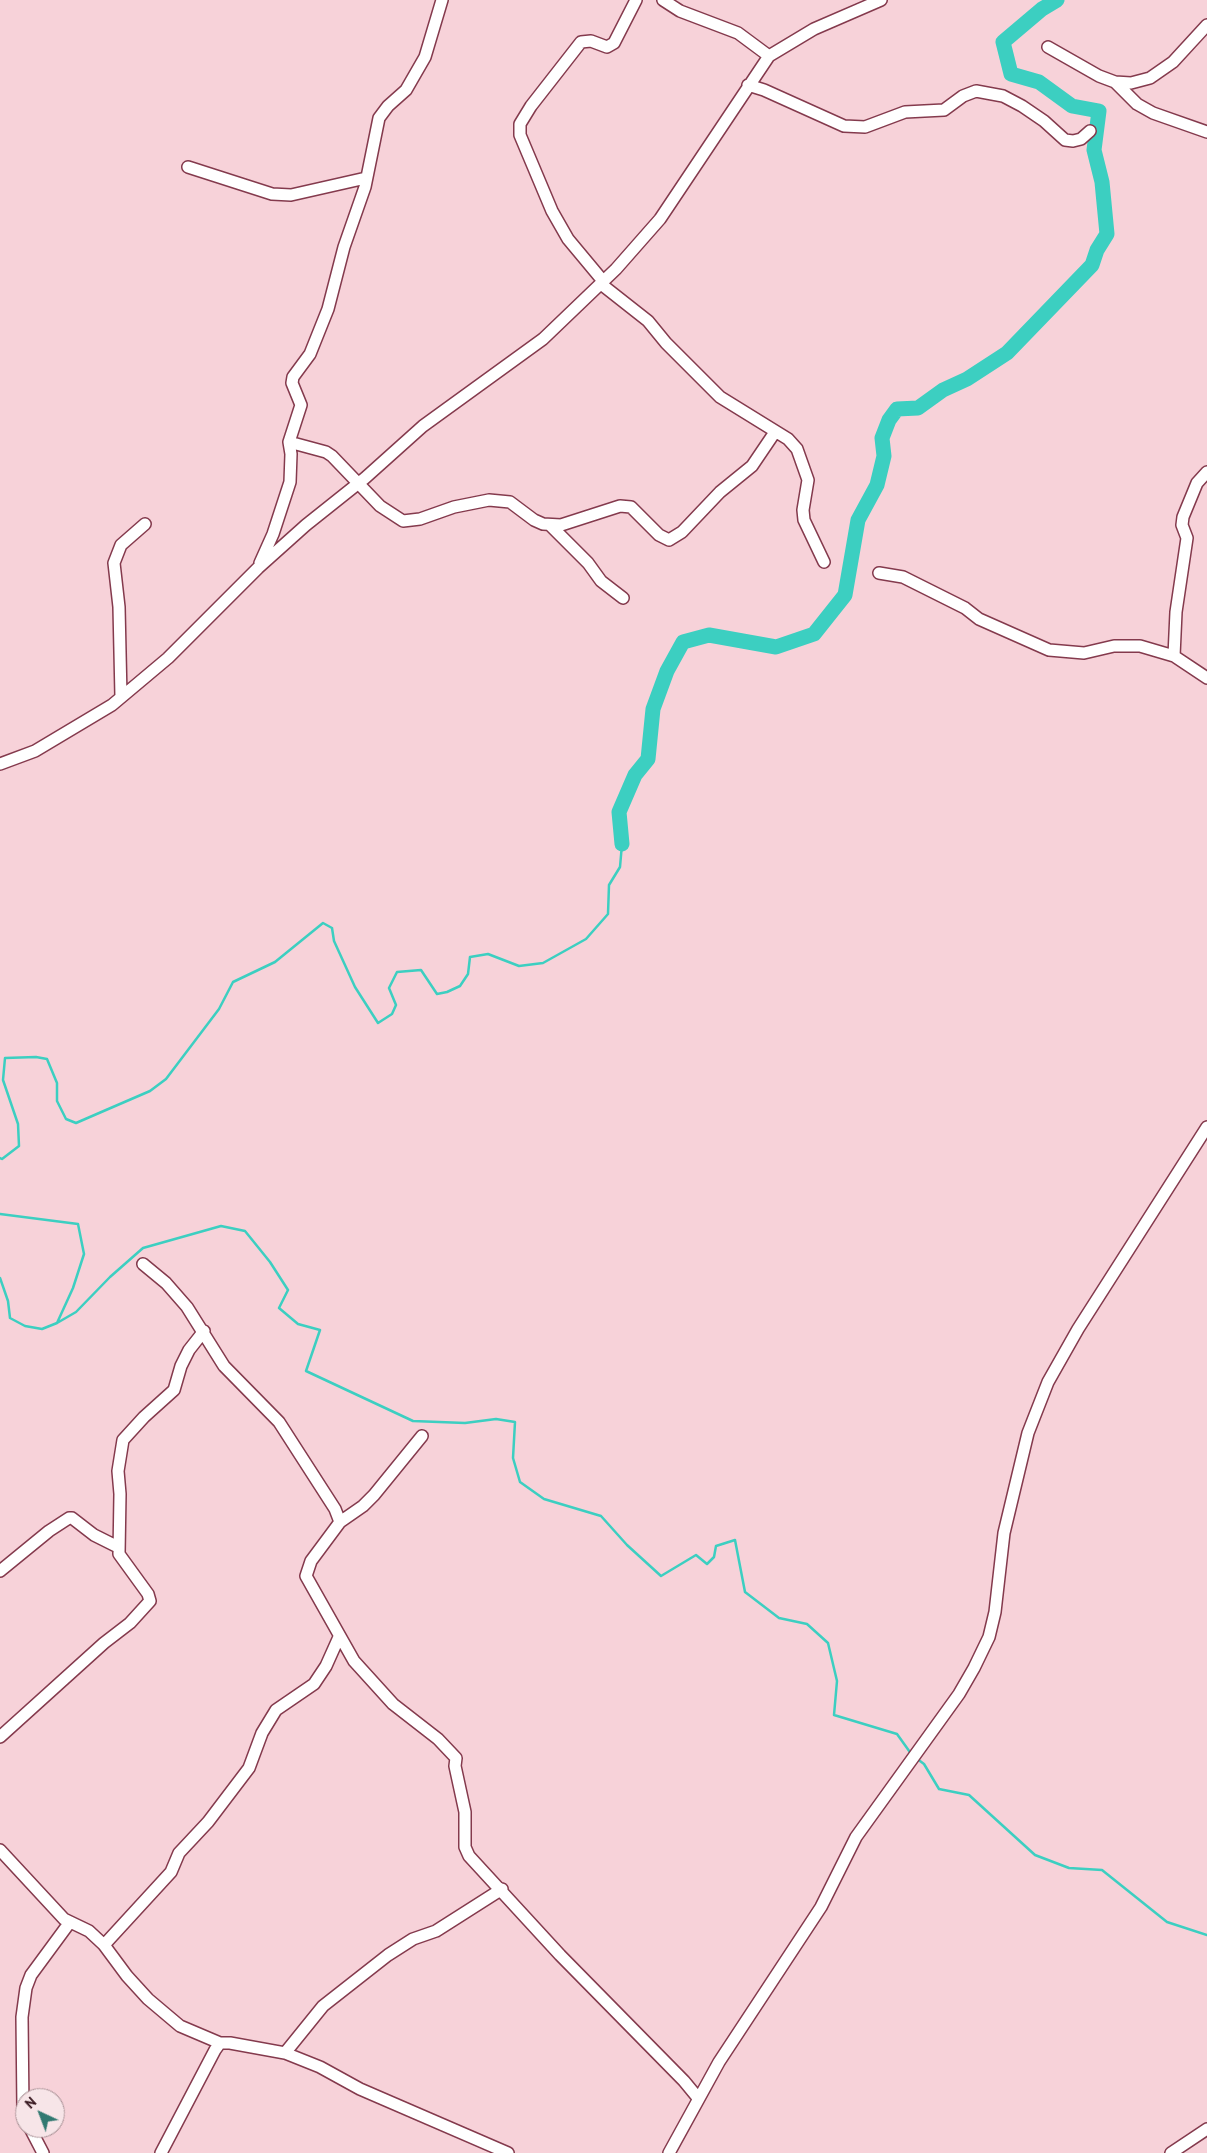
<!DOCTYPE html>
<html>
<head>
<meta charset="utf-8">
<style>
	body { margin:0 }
	#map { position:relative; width:1207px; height:2153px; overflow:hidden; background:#f7d2d9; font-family:"PT Sans",sans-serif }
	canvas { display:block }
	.north { position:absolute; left:15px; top:2088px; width:50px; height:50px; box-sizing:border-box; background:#f7e5e8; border:1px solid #a89095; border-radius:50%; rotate:317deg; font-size:14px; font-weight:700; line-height:20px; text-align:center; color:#311119 }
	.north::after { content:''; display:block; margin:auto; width:18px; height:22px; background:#317971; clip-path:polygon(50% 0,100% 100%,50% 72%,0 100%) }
</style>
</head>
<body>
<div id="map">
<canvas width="1207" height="2153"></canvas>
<div class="north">N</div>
</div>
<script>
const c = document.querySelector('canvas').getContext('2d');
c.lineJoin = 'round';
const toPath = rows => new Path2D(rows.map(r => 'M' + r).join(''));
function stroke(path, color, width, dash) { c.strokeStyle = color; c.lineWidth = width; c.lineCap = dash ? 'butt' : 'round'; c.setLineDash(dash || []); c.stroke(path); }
stroke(toPath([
	[0,1158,2,1159,19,1146,18,1124,3,1080,5,1058,36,1057,47,1059,57,1083,57,1101,66,1119,76,1123,106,1110,150,1091,166,1079,219,1009,233,982,275,962,323,923,332,928,334,941,355,987,378,1023,392,1014,396,1005,389,988,397,972,421,970,437,994,447,992,460,986,468,974,470,957,488,954,519,966,543,963,586,939,608,914,609,885,620,867,622,844],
	[0,1214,78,1224,84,1254,73,1288,57,1323,42,1329,25,1326,10,1318,8,1301,0,1278],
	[57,1323,76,1312,110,1277,143,1248,221,1226,245,1231,270,1262,288,1290,279,1308,298,1324,320,1330,306,1371,413,1421,465,1423,496,1419,515,1422,513,1458,520,1482,544,1499,601,1516,627,1545,661,1576,696,1555,707,1564,714,1557,716,1546,735,1540,745,1592,779,1618,807,1624,828,1643,837,1681,834,1715,897,1734,912,1755],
	[916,1758,924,1764,939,1789,969,1795,1035,1855,1069,1868,1102,1870,1167,1922,1207,1935]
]), '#3ccfc1', 2.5);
stroke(toPath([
	[622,844,619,812,635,775,648,759,653,709,667,671,683,642,709,635,776,647,814,634,845,595,858,520,877,485,884,456,882,438,889,420,897,409,918,408,943,390,967,379,1007,353,1092,265,1097,250,1107,234,1102,182,1094,150,1099,111,1072,106,1039,82,1011,74,1003,42,1042,9,1057,0]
]), '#3ccfc1', 15);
const minor = toPath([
	[663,0,680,11,738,33,769,56],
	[1048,47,1099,76,1115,82,1131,83,1150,78,1173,62,1207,25],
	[1115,82,1137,104,1153,113,1207,132],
	[748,85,764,90,844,126,865,127,905,112,944,110,963,96,976,91,1003,96,1022,106,1044,121,1065,140,1073,141,1081,139,1090,131],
	[188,167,272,194,291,195,366,178],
	[603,281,568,239,552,211,520,135,520,124,531,106,581,42,591,41,607,47,614,43,636,0],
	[601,284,648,321,666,343,720,397,788,439,797,449,808,480,803,510,804,520,824,562],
	[289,442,326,452,332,456,380,506,403,521,420,519,454,507,489,500,510,502,534,520,543,524,561,525,620,506,631,507,659,535,669,540,682,532,720,492,752,466,775,432],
	[550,525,588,563,601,581,623,598],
	[260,563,273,534,290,482,291,454,289,442,301,405,292,383,293,377,310,354,328,309,344,247,365,187,379,118,388,106,406,90,425,57,442,0],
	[879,573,903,577,965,608,979,619,1049,650,1084,653,1114,646,1140,646,1174,656,1207,678],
	[1174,656,1176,612,1187,538,1182,525,1183,517,1197,483,1207,472],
	[121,697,119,607,114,563,121,545,145,524],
	[0,764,35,751,112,705,168,658,258,568,306,525,365,478,423,426,543,339,616,269,660,219,769,56,814,29,881,0],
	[143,1264,166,1283,187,1307,224,1366,279,1422,335,1509,340,1522,311,1561,306,1576,354,1661,393,1704,438,1739,456,1758,455,1766,465,1812,465,1847,469,1856,560,1955,684,2081,698,2098],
	[340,1522,363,1506,374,1495,422,1436],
	[0,1571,49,1531,69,1518,72,1518,94,1535,118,1547],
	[0,1737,104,1643,130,1623,150,1601,148,1594,119,1554,120,1494,118,1471,123,1440,144,1417,174,1390,181,1366,189,1350,204,1331],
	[0,1850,64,1919,89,1931,104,1945,127,1976,148,1999,180,2026,220,2043],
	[104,1945,171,1872,179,1853,208,1822,249,1768,262,1733,276,1710,314,1684,326,1666,339,1637],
	[285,2053,323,2006,388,1955,413,1939,436,1931,502,1889],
	[25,2116,23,2110,22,2017,26,1988,31,1975,70,1922],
	[30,2128,43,2153],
	[161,2153,215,2050,220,2043,230,2043,285,2053,320,2067,360,2089,508,2153],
	[669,2153,719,2062,821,1907,856,1837,959,1694,974,1668,989,1637,995,1612,1004,1533,1028,1433,1048,1382,1078,1329,1207,1127],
	[1171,2153,1207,2129]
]);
stroke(minor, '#843a4d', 14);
stroke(minor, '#fff', 11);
</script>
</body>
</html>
